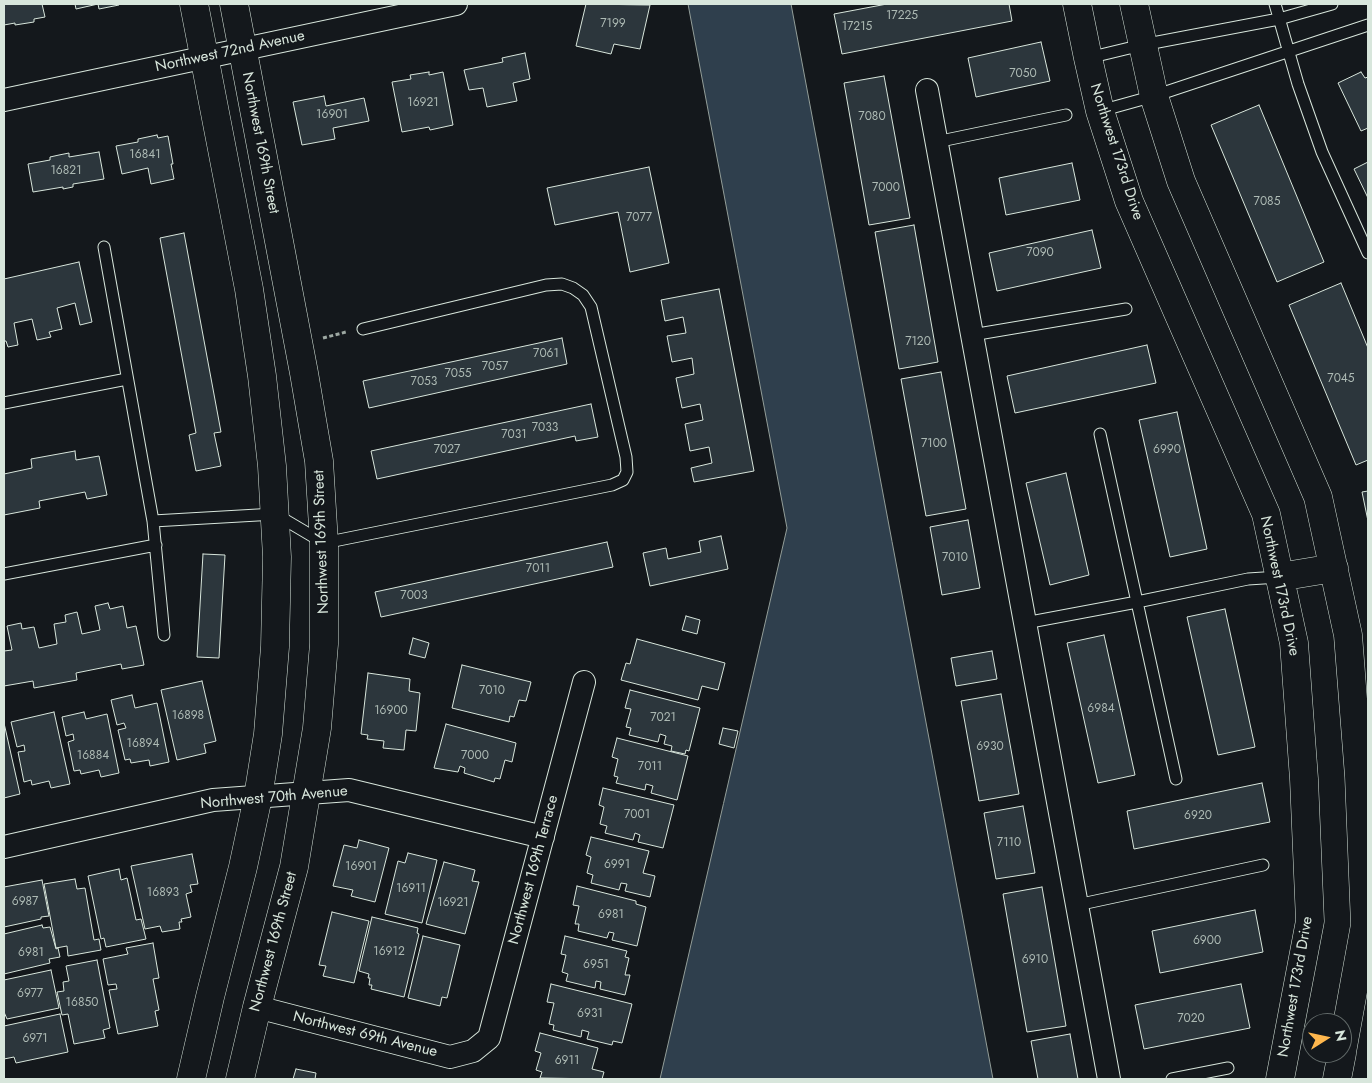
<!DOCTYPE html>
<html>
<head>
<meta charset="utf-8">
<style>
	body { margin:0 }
	#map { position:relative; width:1372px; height:1083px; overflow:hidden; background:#14181c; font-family:Jost,sans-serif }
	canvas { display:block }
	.frame { position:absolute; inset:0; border:5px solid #d8e6dc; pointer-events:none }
	.north { position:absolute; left:1302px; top:1013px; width:50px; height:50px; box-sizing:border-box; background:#14181c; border:1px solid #626a69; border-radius:50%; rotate:80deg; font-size:14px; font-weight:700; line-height:20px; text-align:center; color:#d8e6dc }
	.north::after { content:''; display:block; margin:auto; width:18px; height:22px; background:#ffb74d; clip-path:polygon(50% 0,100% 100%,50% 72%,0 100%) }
</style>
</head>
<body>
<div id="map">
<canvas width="1372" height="1083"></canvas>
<div class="frame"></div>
<div class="north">N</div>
</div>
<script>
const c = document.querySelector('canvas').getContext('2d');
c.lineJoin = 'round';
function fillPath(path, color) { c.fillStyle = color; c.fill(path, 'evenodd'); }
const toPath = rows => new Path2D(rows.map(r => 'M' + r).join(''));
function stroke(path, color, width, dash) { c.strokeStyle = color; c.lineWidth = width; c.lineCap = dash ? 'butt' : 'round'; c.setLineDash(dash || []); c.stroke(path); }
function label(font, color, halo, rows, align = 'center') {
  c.font = font + ' Jost,sans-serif'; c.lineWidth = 4; c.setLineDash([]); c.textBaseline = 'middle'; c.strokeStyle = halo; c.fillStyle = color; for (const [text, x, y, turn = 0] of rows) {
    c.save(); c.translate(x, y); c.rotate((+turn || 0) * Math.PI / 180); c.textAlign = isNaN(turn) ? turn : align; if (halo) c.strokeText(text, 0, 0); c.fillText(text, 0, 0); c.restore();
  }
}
const water = toPath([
	[688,4,791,4,993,1079,660,1079,787,528,688,4]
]);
fillPath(water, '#2f3f4d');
stroke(water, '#939e99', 1);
const building = toPath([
	[4,4,42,4,45,17,34,19,34,22,15,25,15,23,4,25,4,4],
	[75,4,119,4,119,5,99,9,98,4,76,9,75,4],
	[586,4,650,5,640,49,614,44,611,54,576,46,586,4],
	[887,4,1009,4,1012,21,842,54,834,14,887,4],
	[1041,42,1050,81,976,97,968,58,1041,42],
	[525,53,530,79,513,83,517,101,487,107,483,88,469,90,464,70,503,62,502,58,525,53],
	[429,72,429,75,443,72,453,125,430,130,429,127,402,132,392,82,411,79,410,75,429,72],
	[1361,72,1365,78,1368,77,1368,128,1361,131,1338,83,1361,72],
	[884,76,910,218,869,225,844,83,884,76],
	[324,96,326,106,364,98,369,121,333,128,335,139,302,145,293,102,324,96],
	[1259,105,1324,262,1277,282,1211,125,1259,105],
	[157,135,158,138,168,136,173,164,171,164,174,179,151,184,148,168,122,174,116,146,138,142,138,139,157,135],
	[99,152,104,179,73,184,73,187,63,189,63,187,33,192,28,164,50,160,50,157,59,155,69,153,69,157,99,152],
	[1368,162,1368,198,1354,169,1368,162],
	[1072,163,1080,200,1006,215,999,178,1072,163],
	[649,167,669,263,630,272,618,212,555,225,547,188,649,167],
	[914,225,938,362,899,369,875,232,914,225],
	[1092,230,1101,268,997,291,989,253,1092,230],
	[184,233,221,432,214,433,221,466,196,471,189,435,196,433,160,238,184,233],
	[79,262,92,322,80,325,75,303,57,308,62,329,49,332,51,337,37,340,32,319,14,323,18,345,8,347,6,341,4,341,4,279,79,262],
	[1341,283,1368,348,1368,460,1356,465,1289,305,1341,283],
	[719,289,754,471,694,482,691,468,712,463,709,447,690,451,685,424,703,420,700,404,682,408,676,378,694,374,692,358,672,362,667,336,686,333,683,317,665,321,661,300,719,289],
	[562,338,567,364,369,408,363,381,562,338],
	[1147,345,1156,383,1015,413,1007,376,1147,345],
	[941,372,966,509,926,516,901,379,941,372],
	[591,404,598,437,576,441,575,436,377,479,371,451,591,404],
	[1177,412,1207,549,1170,557,1139,420,1177,412],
	[75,451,76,460,99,456,107,495,87,499,85,492,39,501,40,508,4,515,4,474,32,468,31,459,75,451],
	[1066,473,1089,575,1050,585,1026,483,1066,473],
	[1368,491,1368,521,1362,492,1368,491],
	[968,520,980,588,942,595,930,527,968,520],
	[721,536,728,569,650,586,643,553,666,548,668,559,701,552,699,541,721,536],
	[607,542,613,567,381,617,375,592,607,542],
	[203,554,225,555,219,658,197,657,203,554],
	[108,603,110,609,123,606,127,628,136,626,144,665,122,669,121,664,76,673,77,680,34,688,33,681,4,686,4,651,12,650,7,626,21,623,22,629,34,627,39,648,57,644,54,624,66,622,65,615,77,612,82,634,100,630,95,606,108,603],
	[1225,609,1255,747,1218,755,1187,617,1225,609],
	[686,616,700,620,697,634,682,630,686,616],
	[1104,635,1135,775,1098,783,1067,643,1104,635],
	[413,638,429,643,425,658,409,654,413,638],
	[637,639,725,663,718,690,702,686,698,700,621,680,626,663,630,664,637,639],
	[992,651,997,679,956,686,951,658,992,651],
	[462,665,531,682,526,701,519,700,514,717,510,716,509,722,452,708,462,665],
	[368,673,410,679,409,691,420,693,416,731,406,730,404,750,383,748,384,741,367,739,368,735,361,734,368,673],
	[202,681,216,741,204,744,206,753,177,760,161,690,202,681],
	[630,690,700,708,689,751,686,750,685,754,671,751,672,746,664,744,666,736,660,734,658,742,629,735,631,728,626,727,631,709,625,708,630,690],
	[1001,694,1019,794,979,801,961,701,1001,694],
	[132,695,135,708,157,703,169,762,150,766,149,760,131,763,130,759,125,760,118,730,126,728,124,723,117,725,111,700,132,695],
	[54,712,70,784,51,788,49,781,32,785,31,780,24,782,18,752,25,751,24,745,17,747,11,722,54,712],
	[84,712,86,719,107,714,119,773,101,777,99,770,81,774,80,770,74,771,68,742,74,740,73,734,66,736,62,717,84,712],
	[4,723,20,794,4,798,4,723],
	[446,724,516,743,512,762,505,760,500,779,495,778,494,782,464,773,465,768,460,766,458,772,434,768,446,724],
	[723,728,738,731,734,748,719,744,723,728],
	[617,738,688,756,677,800,651,793,653,786,646,784,645,790,616,783,618,777,614,776,618,759,612,757,617,738],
	[1262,783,1270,822,1134,849,1127,811,1262,783],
	[603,788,674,805,663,848,638,842,640,835,635,833,633,840,605,833,607,826,600,824,604,807,599,805,603,788],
	[1023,806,1035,873,996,879,984,813,1023,806],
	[591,837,649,851,643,873,655,876,650,897,625,891,627,884,621,883,619,890,591,883,593,875,587,873,591,857,586,855,591,837],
	[359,840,389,848,375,902,351,896,353,890,333,886,344,845,357,848,359,840],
	[408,853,437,860,422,923,385,914,398,861,405,863,408,853],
	[192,854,198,884,190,885,192,892,186,894,191,917,181,919,182,922,179,922,180,929,162,932,160,926,145,929,131,866,192,854],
	[444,862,475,870,472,881,479,882,465,934,426,924,444,862],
	[119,869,121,880,127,878,136,920,141,919,146,939,106,947,104,938,101,939,88,876,119,869],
	[75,879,77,889,85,888,94,940,99,939,101,950,68,956,67,946,56,948,44,884,75,879],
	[42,880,49,916,41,917,41,919,4,927,4,887,42,880],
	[577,886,636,901,636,904,646,907,637,946,612,940,614,933,609,932,607,938,578,931,579,924,575,924,579,906,573,905,577,886],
	[1042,887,1066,1026,1027,1032,1003,894,1042,887],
	[1255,910,1263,952,1160,973,1152,931,1255,910],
	[332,912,369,921,354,983,323,976,326,966,319,965,332,912],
	[372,917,418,928,417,933,419,934,404,997,371,989,372,985,369,985,370,978,368,978,369,974,359,971,372,917],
	[42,925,43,928,50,927,56,949,58,948,60,957,49,959,50,963,4,974,4,934,42,925],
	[423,936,460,945,447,998,442,997,440,1006,408,998,423,936],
	[565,936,627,951,625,957,629,958,625,975,630,975,625,995,600,989,601,982,596,981,595,988,566,981,568,974,562,972,566,955,561,954,565,936],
	[153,943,159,978,153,979,159,1010,155,1011,158,1026,118,1034,109,990,117,989,116,984,108,985,103,959,128,954,126,948,153,943],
	[97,960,110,1028,103,1030,105,1038,74,1044,68,1014,62,1015,57,992,64,991,63,982,69,981,66,966,97,960],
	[51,970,59,1008,7,1019,4,1012,4,980,51,970],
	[551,984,632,1004,622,1043,613,1041,612,1045,587,1039,589,1032,582,1030,581,1037,553,1030,554,1025,549,1024,554,1003,547,1002,551,984],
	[1241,984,1250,1028,1144,1049,1135,1005,1241,984],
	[60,1014,68,1052,16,1063,14,1057,4,1059,4,1026,60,1014],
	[540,1033,598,1048,592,1069,604,1072,602,1079,540,1078,542,1072,536,1070,541,1053,535,1051,540,1033],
	[1070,1034,1078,1079,1038,1079,1031,1041,1070,1034],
	[296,1069,316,1073,315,1079,293,1079,296,1069]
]);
fillPath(building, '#2c363c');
stroke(building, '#d8e6dc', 1);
const service = toPath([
	[1275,4,1298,84,1322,152,1368,253],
	[1088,58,1142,45,1279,19,1332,4],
	[1100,111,1154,96,1368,25],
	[936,142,1066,115],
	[104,247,153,521,275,514,324,543,612,485,623,480,627,472,626,457,591,307,583,295,573,288,562,284,546,285,363,329],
	[972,335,1126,309],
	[4,403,127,379],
	[1100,434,1176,779],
	[153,521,164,635],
	[4,574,156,545],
	[1025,623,1137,602,1248,579,1279,577],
	[1077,905,1263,865],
	[1172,1079,1228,1068]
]);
const minor = toPath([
	[927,90,1109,1079],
	[4,100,456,4],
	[4,847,213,800,349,790,543,837],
	[257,1007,450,1057,473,1051,489,1038,584,682]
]);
const tertiary = toPath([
	[234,4,304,373,319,461,324,543,324,644,317,728,294,867,257,1007,240,1079],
	[1077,4,1088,58,1100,111,1129,201,1266,514,1294,643,1304,779,1310,921,1280,1079],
	[1134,4,1154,96,1181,181,1318,497,1348,635,1359,776,1365,925,1342,1052],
	[1279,577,1334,568],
	[191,1079,210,997,243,867,258,797,268,734,275,647,277,557,272,466,262,376,249,289,194,4],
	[1337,1079,1342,1053]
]);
stroke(service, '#d8e6dc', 13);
stroke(minor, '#d8e6dc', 24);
stroke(tertiary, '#d8e6dc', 29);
stroke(toPath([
	[323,338,346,332]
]), '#9da8a2', 3, [4, 2.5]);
stroke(service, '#14181c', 11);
stroke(minor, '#14181c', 22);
stroke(tertiary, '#14181c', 28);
label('12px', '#adbab4', null, [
	["17225",902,16],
	["7199",613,24],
	["17215",857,27],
	["7050",1023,74],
	["16921",423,103],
	["16901",332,115],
	["7080",872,117],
	["16841",145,155],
	["16821",66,171],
	["7000",886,188],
	["7085",1267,202],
	["7077",639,218],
	["7090",1040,253],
	["7120",918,342],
	["7061",546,354],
	["7057",495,367],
	["7055",458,374],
	["7045",1341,379],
	["7053",424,382],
	["7033",545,428],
	["7031",514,435],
	["7100",934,444],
	["7027",447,450],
	["6990",1167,450],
	["7010",955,558],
	["7011",538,569],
	["7003",414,596],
	["7010",492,691],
	["6984",1101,709],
	["16900",391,711],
	["16898",188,716],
	["7021",663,718],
	["16894",143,744],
	["6930",990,747],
	["16884",93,756],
	["7000",475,756],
	["7011",650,767],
	["7001",637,815],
	["6920",1198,816],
	["7110",1009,843],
	["6991",617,865],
	["16901",361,867],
	["16911",411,889],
	["16893",163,893],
	["6987",25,902],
	["16921",453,903],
	["6981",611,915],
	["6900",1207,941],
	["16912",389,952],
	["6981",31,953],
	["6910",1035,960],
	["6951",596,965],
	["6977",30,994],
	["16850",82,1003],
	["6931",590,1014],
	["7020",1191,1019],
	["6971",35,1039],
	["6911",567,1061]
]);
label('15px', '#d8e6dc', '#14181c', [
	["Northwest 72nd Avenue",230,52,-12],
	["Northwest 169th Street",260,143,79],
	["Northwest 173rd Drive",1116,152,72],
	["Northwest 169th Street",322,542,-92],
	["Northwest 173rd Drive",1279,586,78],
	["Northwest 70th Avenue",274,798,-5],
	["Northwest 169th Terrace",534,870,-75],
	["Northwest 169th Street",274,942,-75],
	["Northwest 173rd Drive",1296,987,-80],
	["Northwest 69th Avenue",365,1035,14]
]);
</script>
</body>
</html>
